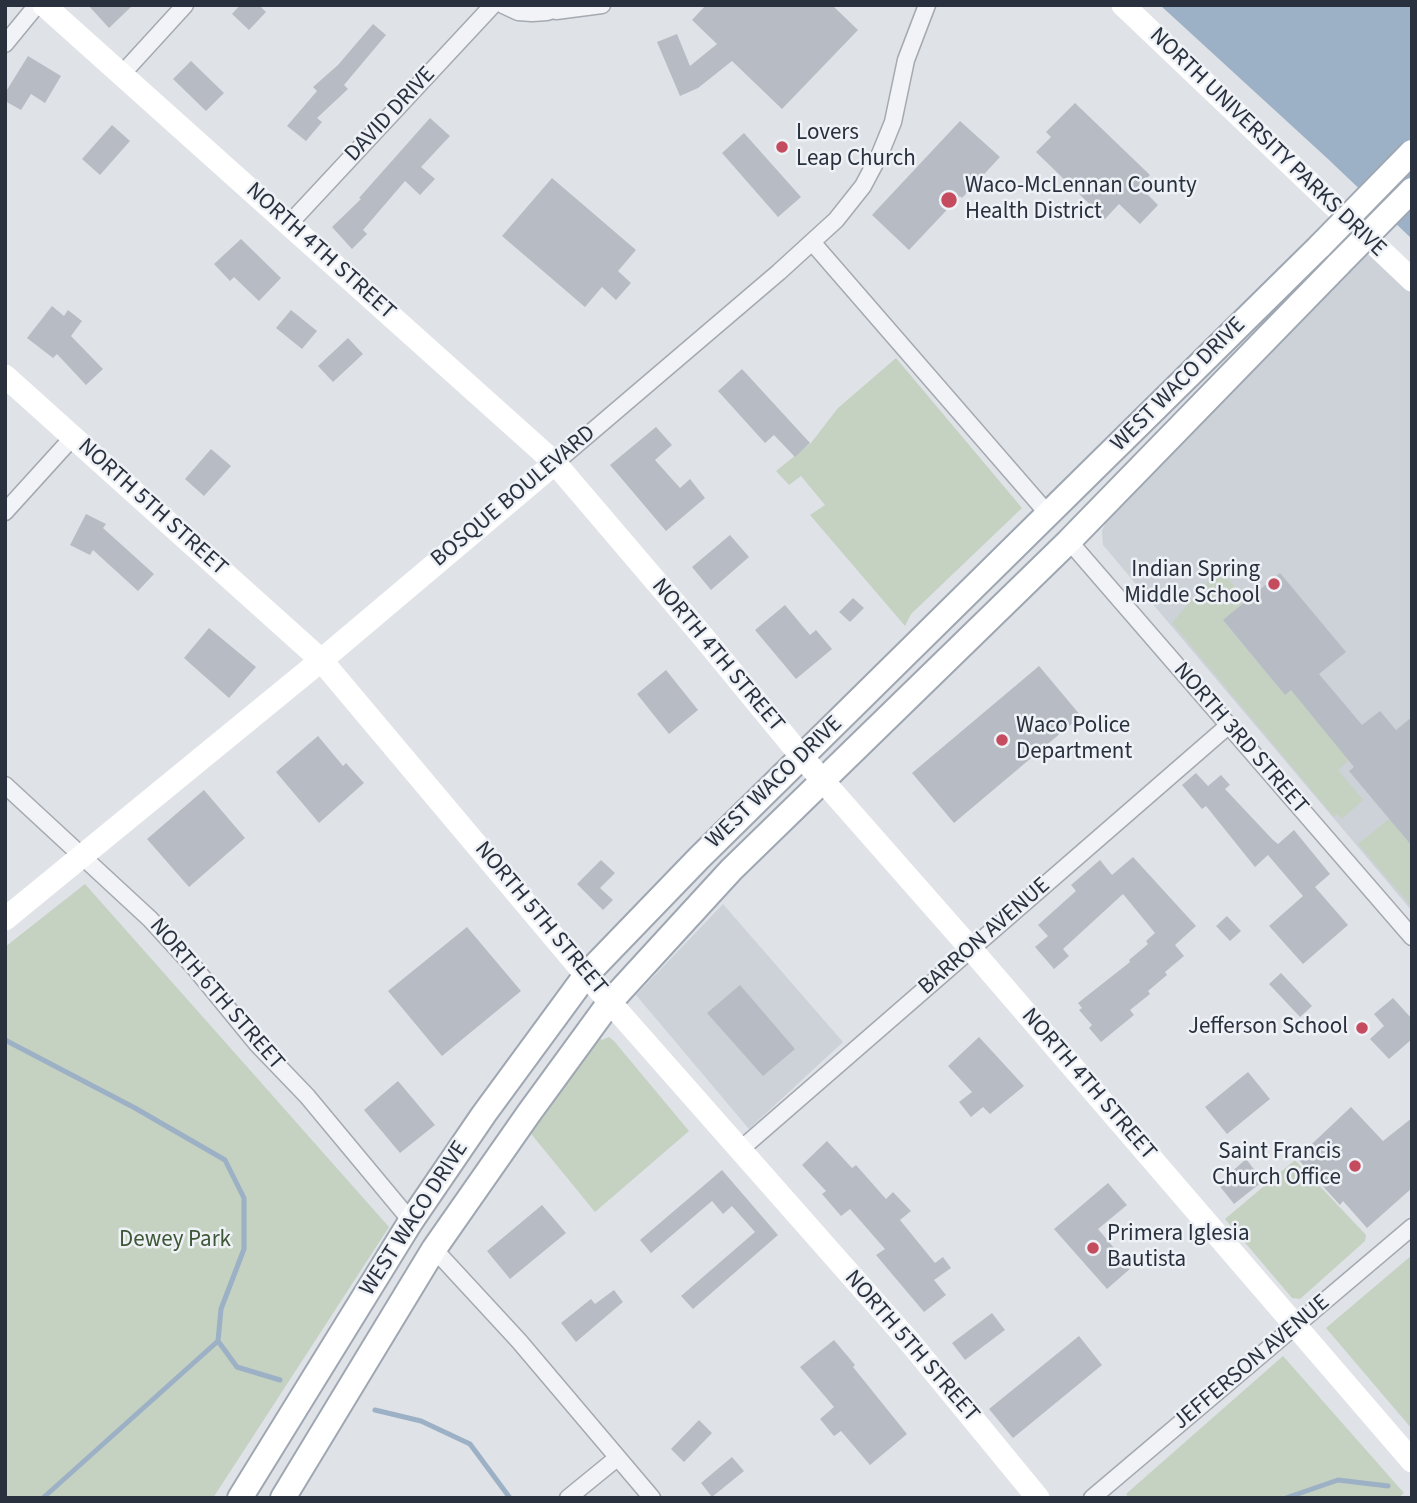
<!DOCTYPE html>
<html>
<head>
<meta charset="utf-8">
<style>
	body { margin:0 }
	#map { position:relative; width:1417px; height:1503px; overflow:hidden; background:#dfe2e7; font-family:"Source Sans 3",sans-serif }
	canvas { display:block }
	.frame { position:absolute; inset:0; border:7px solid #29313e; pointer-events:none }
</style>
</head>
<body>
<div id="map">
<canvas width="1417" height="1503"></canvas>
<div class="frame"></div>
</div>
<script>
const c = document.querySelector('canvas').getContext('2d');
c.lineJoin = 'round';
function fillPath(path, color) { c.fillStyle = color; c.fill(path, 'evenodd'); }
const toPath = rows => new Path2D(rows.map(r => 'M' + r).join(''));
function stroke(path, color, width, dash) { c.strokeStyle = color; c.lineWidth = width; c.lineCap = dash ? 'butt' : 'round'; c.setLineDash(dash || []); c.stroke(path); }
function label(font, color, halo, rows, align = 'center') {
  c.font = font + ' "Source Sans 3",sans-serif'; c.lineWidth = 5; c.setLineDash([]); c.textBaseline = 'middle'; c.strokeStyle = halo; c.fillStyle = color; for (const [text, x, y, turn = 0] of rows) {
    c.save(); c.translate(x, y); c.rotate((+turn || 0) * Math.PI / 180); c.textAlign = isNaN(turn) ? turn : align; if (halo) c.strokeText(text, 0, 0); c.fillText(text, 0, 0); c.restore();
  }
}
fillPath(toPath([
	[1369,244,1412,288,1412,911,1103,545,1102,531,1108,517],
	[723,904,843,1042,749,1129,636,995]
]), '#cdd2d9');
fillPath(toPath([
	[896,358,1022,508,911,614,905,626,810,515,825,505,801,476,789,485,776,471,811,443,838,408],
	[1219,569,1247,600,1223,621,1285,695,1291,690,1349,760,1338,770,1363,800,1342,819,1337,814,1334,817,1172,623],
	[1389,819,1412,846,1412,907,1358,844],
	[85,884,389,1227,213,1498,5,1498,5,947],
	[598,1037,602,1040,609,1037,614,1041,689,1131,595,1212,528,1130],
	[1295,1160,1366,1235,1365,1241,1300,1299,1292,1298,1225,1219],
	[1412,1255,1412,1429,1326,1328],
	[1283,1356,1404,1493,1398,1498,1129,1498,1126,1494]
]), '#c5d1c1');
fillPath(toPath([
	[1160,5,1412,5,1412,239,1328,159]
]), '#9cb1c5');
stroke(toPath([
	[5,1040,135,1108,225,1160,244,1198,244,1249,221,1309,218,1341,237,1367,280,1380],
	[375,1410,421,1421,470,1444,510,1498],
	[43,1498,218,1341],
	[1286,1498,1338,1480,1388,1486]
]), '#9cb1c5', 5);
fillPath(toPath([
	[88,5,133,5,109,28],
	[240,5,259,5,266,12,249,30,232,14],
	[706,5,832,5,858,30,782,109,732,61,698,88,680,96,657,42,677,34,690,66,717,44,692,20],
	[373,24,386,35,344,85,348,89,317,118,322,122,306,141,287,126,317,91,313,87,338,65],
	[28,56,61,76,45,103,31,94,21,110,5,101,5,93],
	[191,61,224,93,206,111,173,79],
	[1075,103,1150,175,1139,186,1158,205,1140,224,1119,204,1105,219,1036,152,1051,137,1046,132],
	[430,118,450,136,421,167,435,179,420,195,405,181,363,230,367,234,352,249,332,227,361,199,359,198],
	[960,121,1000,157,962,198,960,196,909,250,872,215],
	[112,125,130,141,100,175,82,159],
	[744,133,801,197,778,217,722,153],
	[552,178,636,250,618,271,631,283,616,300,602,287,585,307,502,236],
	[241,239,281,278,259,301,234,277,230,281,214,264],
	[52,306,64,316,68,310,82,321,71,336,103,369,86,385,57,354,53,358,27,338],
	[291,310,317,331,302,349,276,328],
	[348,338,363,354,333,382,318,366],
	[742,369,810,443,795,457,774,435,765,443,718,391],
	[656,427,672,445,655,460,680,488,690,479,705,498,666,531,610,465],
	[211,449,231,466,204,496,185,479],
	[86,514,106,524,103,528,154,574,138,591,93,550,90,555,70,545],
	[730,535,749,557,711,590,692,567],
	[1280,573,1346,652,1319,674,1362,725,1380,711,1396,730,1412,717,1412,846,1349,771,1354,767,1291,690,1285,695,1223,620],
	[853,598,864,608,850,622,839,612],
	[785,605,810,635,816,630,832,649,796,679,755,630],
	[209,628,256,667,229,698,184,658],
	[1039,666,1081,716,954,823,912,773],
	[666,670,698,710,669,734,637,694],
	[318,736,343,766,346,763,364,783,319,823,276,772],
	[1196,773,1208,786,1221,775,1230,785,1225,789,1273,840,1278,844,1294,830,1330,874,1315,887,1348,925,1303,964,1269,926,1303,896,1268,855,1255,867,1206,806,1202,809,1182,785],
	[204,790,245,838,189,887,147,839],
	[1133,857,1196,926,1175,945,1184,956,1165,972,1167,975,1148,991,1150,994,1130,1010,1134,1015,1101,1042,1089,1028,1092,1025,1079,1010,1082,1008,1078,1003,1130,962,1129,960,1148,944,1146,941,1155,933,1123,894,1063,949,1069,956,1054,969,1035,947,1048,936,1038,925,1076,891,1071,885,1100,860,1112,875],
	[601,860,615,873,600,888,613,900,603,910,577,884],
	[1227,916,1241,931,1230,941,1216,926],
	[467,927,521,991,442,1056,388,991],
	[1281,973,1312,1006,1300,1017,1269,984],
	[740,985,795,1049,763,1076,707,1013],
	[1393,998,1412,1019,1412,1039,1389,1059,1370,1039,1384,1026,1374,1014],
	[979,1037,1024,1086,990,1114,983,1107,971,1117,959,1102,972,1092,948,1066],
	[1248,1072,1270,1099,1227,1134,1205,1107],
	[398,1081,435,1125,400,1153,364,1110],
	[1351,1107,1383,1141,1412,1118,1412,1188,1367,1228,1343,1201,1340,1205,1297,1158],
	[827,1141,852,1168,856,1165,886,1199,893,1192,911,1211,900,1220,935,1263,943,1257,951,1268,934,1280,946,1295,924,1312,876,1255,885,1249,850,1209,841,1216,822,1194,826,1191,802,1165],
	[1246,1159,1263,1181,1234,1204,1218,1184],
	[722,1170,778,1235,693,1309,681,1296,755,1232,732,1206,723,1214,712,1201,651,1253,640,1240],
	[1108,1183,1127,1205,1098,1229,1131,1268,1107,1289,1054,1229],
	[542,1205,566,1233,510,1279,487,1251],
	[614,1290,623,1302,576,1342,561,1323,591,1299,595,1304],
	[992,1313,1005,1330,965,1360,952,1343],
	[1079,1336,1102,1365,1013,1438,989,1409],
	[834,1340,855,1365,853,1367,907,1434,870,1465,841,1431,834,1436,820,1419,834,1407,800,1367],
	[699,1420,712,1433,684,1462,671,1449],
	[732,1457,744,1471,712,1497,701,1483]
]), '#b7bcc4');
const street = toPath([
	[503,5,518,12,532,13,547,12,567,5],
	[556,11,602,5],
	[5,44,37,5],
	[122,74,185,5],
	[289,224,493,5],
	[812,242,1049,515],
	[555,463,779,272,836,220,863,186,880,154,893,122,906,60,927,5],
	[5,512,73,437],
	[1069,541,1412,937],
	[5,785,150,919,194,967,257,1044,307,1096,411,1221],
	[741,1149,1229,725],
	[434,1249,519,1341,652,1498],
	[568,1498,617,1458],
	[1092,1498,1412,1227]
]);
const primary = toPath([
	[240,1498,411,1221,484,1114,586,975,699,858,1320,246],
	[283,1498,434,1249,529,1113,610,1002,731,870,1069,541,1339,264]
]);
stroke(street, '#a5a9b1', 19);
stroke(primary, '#9fa7b2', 28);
stroke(street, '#f2f3f6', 16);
stroke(toPath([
	[44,5,555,463,700,633,802,757,971,949,1412,1461],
	[1123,5,1412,280],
	[5,376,321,660,586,975,909,1341,1038,1498],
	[5,919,330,653,555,463]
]), '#fff', 23);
stroke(primary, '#fff', 24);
const primaryBridge = toPath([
	[1320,246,1412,152],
	[1339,264,1412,190]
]);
stroke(primaryBridge, '#9fa7b2', 28, []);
stroke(primaryBridge, '#fff', 24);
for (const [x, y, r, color] of [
	[782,147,7,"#c54b5f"],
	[949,200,9,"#c54b5f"],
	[1274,584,7,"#c54b5f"],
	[1002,740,7,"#c54b5f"],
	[1362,1028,7,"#c54b5f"],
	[1355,1166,7,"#c54b5f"],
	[1093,1248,7,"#c54b5f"]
]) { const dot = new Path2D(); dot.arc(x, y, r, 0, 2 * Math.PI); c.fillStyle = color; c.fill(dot); stroke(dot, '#eef1f5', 2.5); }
label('23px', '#29313e', '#eef1f5', [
	["DAVID DRIVE",391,115,-47],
	["NORTH UNIVERSITY PARKS DRIVE",1267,143,44],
	["NORTH 4TH STREET",320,252,42],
	["WEST WACO DRIVE",1179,385,-45],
	["BOSQUE BOULEVARD",514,497,-40],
	["NORTH 5TH STREET",152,508,42],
	["NORTH 4TH STREET",717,656,50],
	["NORTH 3RD STREET",1240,739,49],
	["WEST WACO DRIVE",775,783,-44],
	["NORTH 5TH STREET",540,919,50],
	["BARRON AVENUE",985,937,-41],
	["NORTH 6TH STREET",216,995,49],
	["NORTH 4TH STREET",1088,1085,49],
	["WEST WACO DRIVE",415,1219,-57],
	["NORTH 5TH STREET",911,1347,49],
	["JEFFERSON AVENUE",1252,1363,-40]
]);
label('23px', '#29313e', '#eef1f5', [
	["Lovers",796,134],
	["Leap Church",796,160],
	["Waco-McLennan County",965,187],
	["Health District",965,213],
	["Indian Spring",1260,571,"right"],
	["Middle School",1260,597,"right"],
	["Waco Police",1016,727],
	["Department",1016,753],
	["Jefferson School",1348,1028,"right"],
	["Saint Francis",1341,1153,"right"],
	["Church Office",1341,1179,"right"],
	["Primera Iglesia",1107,1235],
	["Bautista",1107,1261]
], 'left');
label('23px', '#3e5837', '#eef1f5', [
	["Dewey Park",175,1241]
]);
</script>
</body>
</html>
